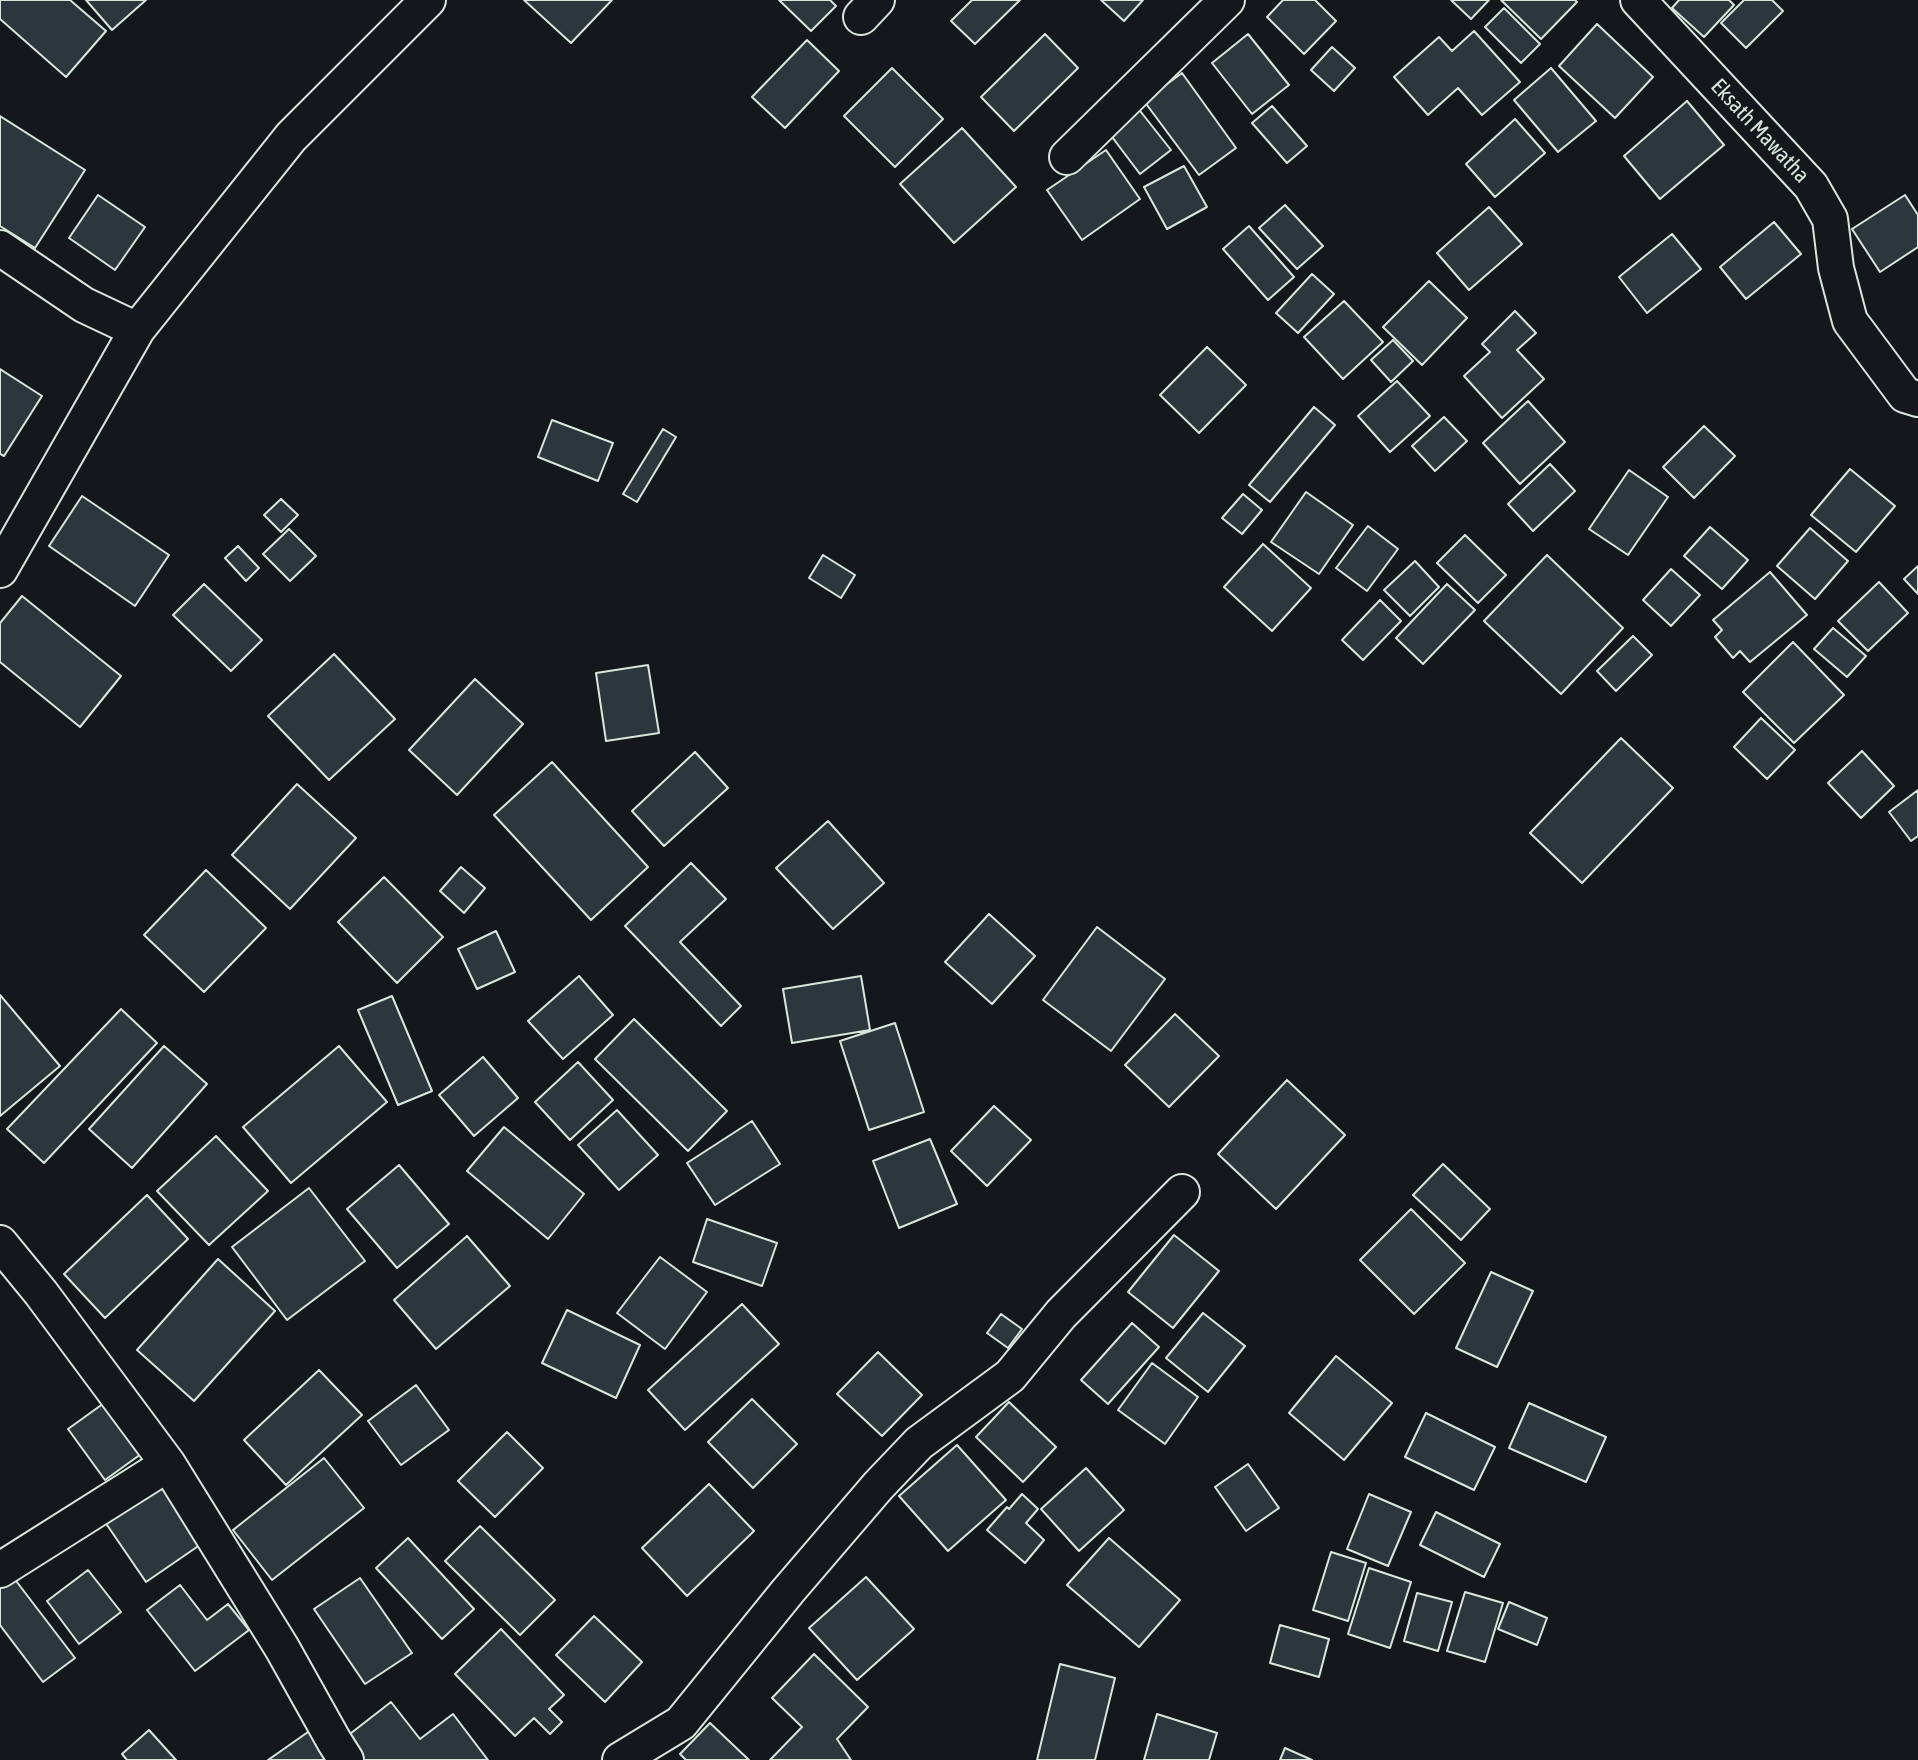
<!DOCTYPE html>
<html>
<head>
<meta charset="utf-8">
<style>
	body { margin:0 }
	canvas { display:block; background:#14181c }
</style>
</head>
<body>
<canvas width="1918" height="1760"></canvas>
<script>
const c = document.querySelector('canvas').getContext('2d');
c.lineJoin = 'round';
function fillPath(path, color) { c.fillStyle = color; c.fill(path, 'evenodd'); }
const toPath = rows => new Path2D(rows.map(r => 'M' + r).join(''));
function stroke(path, color, width, dash) { c.strokeStyle = color; c.lineWidth = width; c.lineCap = dash ? 'butt' : 'round'; c.setLineDash(dash || []); c.stroke(path); }
function label(font, color, halo, rows, align = 'center') {
  c.font = font + ' "Asap Condensed",sans-serif'; c.lineWidth = 6; c.setLineDash([]); c.textBaseline = 'middle'; c.strokeStyle = halo; c.fillStyle = color; for (const [text, x, y, turn = 0] of rows) {
    c.save(); c.translate(x, y); c.rotate((+turn || 0) * Math.PI / 180); c.textAlign = isNaN(turn) ? turn : align; if (halo) c.strokeText(text, 0, 0); c.fillText(text, 0, 0); c.restore();
  }
}
const building = toPath([
	[0,0,70,0,106,31,66,77,0,19,0,0],
	[86,0,146,0,112,30,86,0],
	[524,0,612,0,571,43,524,0],
	[779,0,830,0,836,6,811,31,779,0],
	[972,0,1020,0,975,44,951,21,972,0],
	[1101,0,1143,0,1124,21,1101,0],
	[1283,0,1315,0,1336,21,1304,54,1267,17,1283,0],
	[1451,0,1489,0,1471,19,1451,0],
	[1501,0,1575,0,1577,2,1541,39,1501,0],
	[1679,0,1729,0,1734,5,1704,37,1672,8,1679,0],
	[1744,0,1772,0,1783,11,1746,48,1721,23,1744,0],
	[1504,8,1540,44,1521,63,1485,27,1504,8],
	[1597,24,1653,77,1615,118,1559,66,1597,24],
	[1474,31,1520,82,1482,115,1458,88,1428,115,1394,77,1439,37,1452,51,1474,31],
	[1045,34,1078,68,1014,131,981,97,1045,34],
	[1248,34,1289,85,1252,114,1212,63,1248,34],
	[807,40,839,71,785,128,752,97,807,40],
	[1332,47,1355,68,1334,91,1311,70,1332,47],
	[892,68,943,119,895,167,844,116,892,68],
	[1551,68,1596,121,1558,152,1514,100,1551,68],
	[1182,73,1236,148,1199,175,1144,101,1182,73],
	[1687,101,1724,145,1660,199,1624,156,1687,101],
	[1133,102,1171,150,1140,174,1103,125,1133,102],
	[1272,106,1307,146,1287,163,1252,123,1272,106],
	[0,116,85,170,35,248,0,226,0,116],
	[1515,119,1545,153,1495,197,1466,164,1515,119],
	[962,128,1016,187,954,243,900,184,962,128],
	[1106,150,1140,199,1082,240,1047,190,1106,150],
	[1184,166,1207,207,1167,229,1144,187,1184,166],
	[98,195,145,227,115,270,69,238,98,195],
	[1905,195,1918,215,1918,247,1880,272,1852,229,1905,195],
	[1285,205,1323,246,1297,269,1259,228,1285,205],
	[1489,207,1522,244,1469,290,1437,253,1489,207],
	[1774,222,1801,254,1746,299,1720,267,1774,222],
	[1249,226,1294,277,1268,300,1223,249,1249,226],
	[1672,234,1701,269,1647,313,1619,277,1672,234],
	[1312,274,1334,294,1298,333,1276,313,1312,274],
	[1429,281,1467,318,1422,365,1383,327,1429,281],
	[1344,301,1383,342,1343,379,1304,337,1344,301],
	[1515,311,1536,333,1517,350,1544,379,1502,418,1464,376,1490,352,1482,344,1515,311],
	[1393,340,1413,361,1391,382,1371,360,1393,340],
	[1207,347,1246,385,1199,433,1160,395,1207,347],
	[0,369,42,396,4,456,0,454,0,369],
	[1397,381,1430,416,1390,452,1358,416,1397,381],
	[1528,401,1565,442,1520,484,1483,443,1528,401],
	[1314,407,1335,425,1270,502,1249,485,1314,407],
	[1444,417,1467,441,1435,471,1412,446,1444,417],
	[552,420,613,443,598,481,538,457,552,420],
	[1704,426,1735,456,1694,498,1663,467,1704,426],
	[663,429,676,437,637,502,623,494,663,429],
	[1550,464,1575,491,1533,531,1508,504,1550,464],
	[1850,469,1895,506,1856,552,1811,515,1850,469],
	[1629,470,1668,497,1628,555,1589,529,1629,470],
	[1306,492,1353,525,1319,574,1271,542,1306,492],
	[1243,494,1262,510,1242,534,1222,518,1243,494],
	[82,496,169,555,135,606,49,546,82,496],
	[281,499,298,515,281,532,264,515,281,499],
	[1368,526,1398,549,1367,591,1336,568,1368,526],
	[1710,527,1748,560,1722,589,1684,556,1710,527],
	[1810,528,1848,561,1815,599,1777,566,1810,528],
	[289,529,316,556,290,581,263,554,289,529],
	[1465,535,1506,575,1478,603,1437,563,1465,535],
	[1263,544,1311,588,1272,631,1224,587,1263,544],
	[238,546,259,568,246,581,225,558,238,546],
	[823,555,855,575,841,598,809,578,823,555],
	[1547,555,1623,628,1561,694,1484,621,1547,555],
	[1415,561,1439,587,1410,616,1384,590,1415,561],
	[1918,566,1918,594,1904,579,1918,566],
	[1671,569,1700,595,1671,626,1643,600,1671,569],
	[1770,572,1807,615,1750,662,1740,651,1733,658,1715,637,1722,630,1713,620,1770,572],
	[1879,582,1908,613,1868,651,1838,621,1879,582],
	[204,584,262,640,231,671,173,615,204,584],
	[1447,584,1475,610,1423,664,1396,638,1447,584],
	[22,596,121,676,80,727,0,662,0,623,22,596],
	[1380,600,1401,621,1363,660,1342,640,1380,600],
	[1833,628,1866,656,1847,677,1814,649,1833,628],
	[1633,636,1652,655,1616,691,1597,671,1633,636],
	[1793,642,1844,695,1794,743,1743,692,1793,642],
	[334,654,395,719,329,780,268,716,334,654],
	[648,665,659,733,606,741,596,673,648,665],
	[475,679,523,724,457,795,409,750,475,679],
	[1761,718,1795,750,1767,779,1734,747,1761,718],
	[1621,738,1673,788,1582,883,1530,833,1621,738],
	[1862,751,1894,786,1861,818,1828,783,1862,751],
	[695,752,728,788,664,846,632,811,695,752],
	[552,762,648,867,591,920,494,815,552,762],
	[297,784,356,838,290,909,232,855,297,784],
	[1918,790,1918,836,1911,841,1889,812,1918,790],
	[828,821,884,883,833,929,776,868,828,821],
	[691,863,726,899,680,942,741,1006,721,1026,625,926,691,863],
	[461,867,485,888,464,913,440,891,461,867],
	[206,870,266,928,204,992,144,935,206,870],
	[384,877,443,937,397,983,338,922,384,877],
	[989,914,1035,956,992,1004,945,962,989,914],
	[1097,927,1165,979,1111,1051,1043,1000,1097,927],
	[496,931,515,972,477,989,458,949,496,931],
	[579,976,613,1015,563,1059,528,1021,579,976],
	[861,976,870,1030,792,1043,783,989,861,976],
	[0,995,60,1066,0,1116,0,995],
	[392,996,432,1091,398,1105,358,1010,392,996],
	[121,1009,157,1043,44,1163,7,1129,121,1009],
	[1175,1014,1219,1056,1169,1107,1125,1065,1175,1014],
	[634,1019,727,1111,688,1151,595,1059,634,1019],
	[895,1023,924,1112,869,1130,840,1041,895,1023],
	[164,1046,207,1084,132,1168,89,1129,164,1046],
	[339,1046,387,1102,291,1183,243,1127,339,1046],
	[483,1057,518,1098,474,1136,439,1095,483,1057],
	[578,1062,613,1100,570,1140,535,1102,578,1062],
	[1287,1080,1345,1135,1276,1209,1218,1154,1287,1080],
	[994,1106,1031,1140,987,1186,951,1151,994,1106],
	[617,1110,658,1155,619,1190,578,1145,617,1110],
	[752,1121,780,1164,715,1205,687,1163,752,1121],
	[504,1127,584,1194,548,1239,467,1171,504,1127],
	[216,1136,268,1191,209,1245,157,1191,216,1136],
	[930,1139,957,1204,899,1228,873,1161,930,1139],
	[1443,1164,1490,1209,1461,1240,1413,1195,1443,1164],
	[399,1165,449,1224,397,1268,347,1209,399,1165],
	[309,1188,365,1261,287,1320,232,1247,309,1188],
	[147,1195,188,1239,105,1318,64,1274,147,1195],
	[1411,1209,1465,1263,1414,1314,1360,1260,1411,1209],
	[707,1219,777,1243,762,1286,693,1262,707,1219],
	[1174,1235,1219,1271,1173,1328,1128,1292,1174,1235],
	[467,1236,510,1286,436,1349,394,1300,467,1236],
	[660,1257,707,1292,665,1349,617,1313,660,1257],
	[218,1259,275,1311,194,1401,137,1350,218,1259],
	[1491,1272,1533,1291,1497,1367,1456,1348,1491,1272],
	[742,1304,779,1344,685,1430,648,1390,742,1304],
	[567,1310,640,1345,616,1398,542,1363,567,1310],
	[1203,1313,1245,1346,1208,1392,1166,1358,1203,1313],
	[1001,1314,1022,1329,1008,1348,987,1333,1001,1314],
	[1132,1323,1159,1347,1108,1404,1081,1380,1132,1323],
	[878,1352,922,1395,882,1436,837,1394,878,1352],
	[1336,1356,1392,1403,1344,1460,1289,1413,1336,1356],
	[1152,1363,1198,1397,1165,1444,1118,1410,1152,1363],
	[319,1370,362,1415,286,1485,244,1440,319,1370],
	[416,1385,449,1430,401,1465,368,1421,416,1385],
	[111,1398,148,1449,105,1480,68,1429,111,1398],
	[752,1399,797,1444,753,1488,708,1442,752,1399],
	[1009,1402,1056,1447,1023,1482,976,1437,1009,1402],
	[1529,1403,1606,1437,1586,1482,1509,1448,1529,1403],
	[1426,1413,1495,1447,1474,1490,1405,1457,1426,1413],
	[507,1432,543,1468,495,1517,458,1481,507,1432],
	[957,1445,1006,1500,948,1551,899,1496,957,1445],
	[324,1458,364,1508,272,1580,233,1530,324,1458],
	[1248,1464,1279,1508,1246,1531,1215,1487,1248,1464],
	[1086,1468,1124,1510,1079,1551,1041,1509,1086,1468],
	[169,1478,210,1538,146,1582,105,1522,169,1478],
	[709,1484,754,1531,687,1596,642,1548,709,1484],
	[1022,1494,1038,1509,1026,1523,1044,1540,1025,1563,987,1530,1007,1507,1009,1509,1022,1494],
	[1369,1494,1411,1512,1388,1566,1347,1549,1369,1494],
	[1436,1512,1500,1544,1484,1577,1420,1545,1436,1512],
	[480,1526,555,1600,520,1635,445,1561,480,1526],
	[408,1538,474,1609,442,1639,376,1568,408,1538],
	[1109,1538,1180,1600,1139,1647,1067,1585,1109,1538],
	[1331,1552,1366,1563,1348,1621,1313,1610,1331,1552],
	[1369,1568,1411,1582,1390,1648,1348,1634,1369,1568],
	[88,1570,121,1612,79,1644,47,1601,88,1570],
	[10,1573,75,1658,43,1682,0,1625,0,1581,10,1573],
	[866,1577,914,1629,857,1680,809,1628,866,1577],
	[360,1578,412,1653,365,1684,314,1609,360,1578],
	[180,1585,207,1620,228,1604,249,1630,195,1671,147,1610,180,1585],
	[1465,1592,1503,1603,1485,1662,1447,1651,1465,1592],
	[1417,1593,1452,1602,1438,1651,1404,1641,1417,1593],
	[1509,1602,1547,1618,1537,1645,1498,1629,1509,1602],
	[594,1616,642,1662,605,1702,556,1655,594,1616],
	[1280,1625,1329,1639,1319,1677,1270,1663,1280,1625],
	[501,1629,564,1695,549,1709,562,1722,550,1734,534,1718,515,1736,455,1674,501,1629],
	[814,1654,868,1707,837,1739,851,1760,770,1760,802,1727,772,1698,814,1654],
	[1060,1664,1115,1678,1095,1760,1037,1760,1060,1664],
	[391,1702,420,1739,453,1714,488,1760,350,1760,337,1744,391,1702],
	[1157,1714,1217,1733,1209,1760,1144,1760,1157,1714],
	[710,1723,749,1760,686,1760,680,1754,710,1723],
	[318,1725,343,1760,268,1760,318,1725],
	[149,1730,176,1760,127,1760,122,1754,149,1730],
	[1285,1748,1312,1760,1280,1760,1285,1748]
]);
fillPath(building, '#2c363c');
stroke(building, '#d8e6dc', 2);
const street = toPath([
	[1638,0,1811,186,1830,219,1836,268,1850,321,1905,395,1918,399],
	[861,17,877,0],
	[1067,157,1227,0],
	[0,248,84,305,137,330],
	[0,570,137,330,291,137,428,0],
	[0,1243,41,1293,168,1464,282,1648,334,1741,346,1760],
	[0,1570,168,1464],
	[620,1760,681,1723,788,1591,878,1486,919,1443,1010,1376,1061,1314,1182,1192]
]);
stroke(street, '#d8e6dc', 38);
stroke(street, '#14181c', 34);
label('22px', '#d8e6dc', '#14181c', [
	["Eksath Mawatha",1760,131,47]
]);
</script>
</body>
</html>
